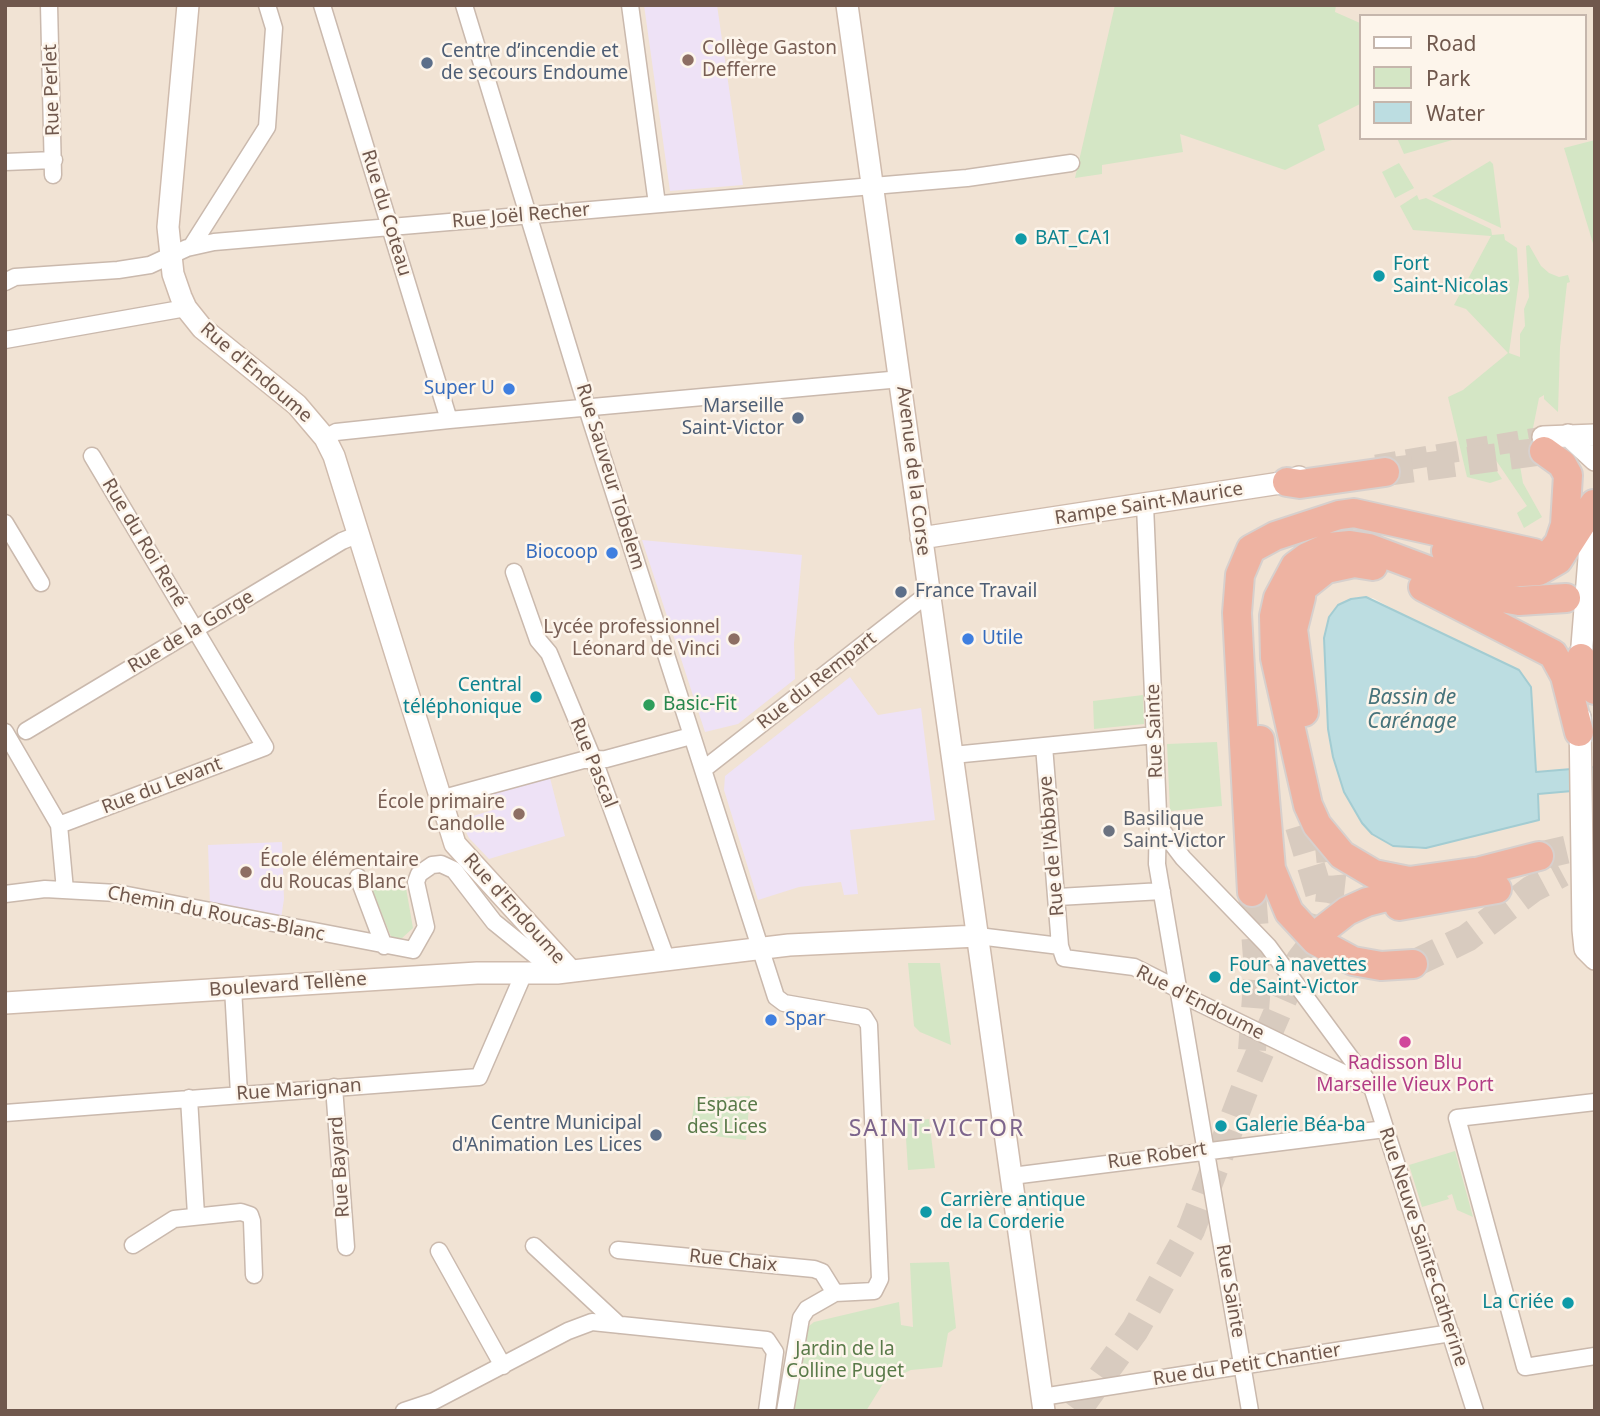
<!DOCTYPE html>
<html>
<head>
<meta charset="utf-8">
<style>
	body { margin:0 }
	#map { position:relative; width:1600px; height:1416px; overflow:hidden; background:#faf1e5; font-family:"Noto Sans",sans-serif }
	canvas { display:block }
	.frame { position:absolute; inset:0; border:7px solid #70584d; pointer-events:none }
	.legend { position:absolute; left:1359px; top:14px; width:228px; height:126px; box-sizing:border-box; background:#fdf5eb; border:2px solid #c5b6ac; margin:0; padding:9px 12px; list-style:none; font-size:21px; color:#70584d }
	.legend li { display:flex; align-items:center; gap:14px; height:35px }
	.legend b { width:35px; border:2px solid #c5b6ac }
</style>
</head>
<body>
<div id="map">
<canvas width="1600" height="1416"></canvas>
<div class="frame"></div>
<ul class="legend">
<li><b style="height:9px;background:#fff"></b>Road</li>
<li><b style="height:19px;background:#d4e6c5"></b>Park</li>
<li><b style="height:19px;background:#bcdde1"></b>Water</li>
</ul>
</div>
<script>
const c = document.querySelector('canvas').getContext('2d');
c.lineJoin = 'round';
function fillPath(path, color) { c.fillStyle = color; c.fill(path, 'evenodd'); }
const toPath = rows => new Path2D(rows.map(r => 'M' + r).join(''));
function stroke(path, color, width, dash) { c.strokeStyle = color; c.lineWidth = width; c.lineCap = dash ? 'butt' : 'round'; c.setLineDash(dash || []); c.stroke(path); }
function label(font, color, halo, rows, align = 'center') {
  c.font = font + ' "Noto Sans",sans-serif'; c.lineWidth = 5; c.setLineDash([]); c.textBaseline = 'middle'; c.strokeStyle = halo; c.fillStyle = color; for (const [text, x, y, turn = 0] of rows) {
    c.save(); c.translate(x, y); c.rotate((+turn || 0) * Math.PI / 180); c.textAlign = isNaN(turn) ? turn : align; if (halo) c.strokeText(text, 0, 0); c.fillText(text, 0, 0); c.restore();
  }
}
fillPath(toPath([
	[5,5,1595,5,1595,767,1536,773,1531,687,1373,598,1358,597,1338,605,1329,617,1324,638,1328,729,1336,767,1344,792,1362,823,1388,844,1419,849,1538,820,1538,794,1595,789,1595,1411,5,1411],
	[1360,16,1584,16,1584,138,1360,138]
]), '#f1e3d4');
fillPath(toPath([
	[644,5,717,5,743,185,670,191],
	[642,540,802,555,794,644,795,679,738,724,705,732],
	[850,677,878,715,921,708,935,820,850,830,858,894,844,895,841,882,799,887,758,900,724,790,725,776],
	[550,778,565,836,489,859,469,838,460,820,496,809,492,794],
	[282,842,284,899,281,919,210,905,208,845]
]), '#eee2f6');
fillPath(toPath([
	[1115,5,1336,5,1335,12,1360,23,1360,104,1318,125,1325,150,1285,170,1180,134,1183,152,1102,165,1102,174,1075,178],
	[1397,138,1459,138,1404,154],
	[1595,140,1595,250,1564,148],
	[1490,161,1493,164,1501,228,1432,196],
	[1399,163,1414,188,1395,198,1382,172],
	[1417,195,1419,200,1426,198,1491,229,1492,235,1504,234,1505,240,1517,248,1519,280,1509,353,1520,357,1520,334,1525,326,1524,309,1529,297,1526,246,1529,245,1541,266,1549,273,1559,277,1568,275,1570,282,1567,283,1560,347,1558,412,1544,399,1544,395,1539,398,1533,428,1519,460,1523,483,1542,517,1524,528,1517,513,1527,506,1489,450,1484,452,1502,479,1490,483,1467,477,1448,397,1463,390,1508,353,1466,309,1454,305,1491,236,1413,230,1400,206],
	[1143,695,1144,724,1094,729,1093,701],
	[1217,742,1222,806,1170,811,1167,744],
	[402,884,406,888,413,928,401,939,392,939,372,890,376,886],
	[908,963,940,963,951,1045,920,1032,914,1026],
	[750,1096,746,1140,690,1133,695,1098],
	[929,1119,935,1168,908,1170,905,1122],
	[1455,1151,1473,1217,1457,1210,1452,1194,1447,1196,1449,1199,1422,1207,1409,1165],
	[949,1262,956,1328,948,1333,942,1367,911,1370,884,1382,866,1411,791,1411,804,1341,808,1327,814,1322,899,1302,901,1325,913,1327,910,1263]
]), '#d4e6c5');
const water = toPath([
	[1366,597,1519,670,1531,687,1536,772,1595,767,1595,789,1538,794,1539,820,1426,848,1393,846,1372,834,1362,823,1344,792,1333,757,1328,729,1324,638,1329,617,1338,605,1351,599,1366,597]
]);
fillPath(water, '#bcdde1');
stroke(water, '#a3ccd2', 2);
stroke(toPath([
	[1376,465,1543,437]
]), '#d8cbbf', 21, [21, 10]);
stroke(toPath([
	[1385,472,1544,451],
	[1299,826,1320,896],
	[1539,856,1595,843],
	[1318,944,1329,903,1332,876,1327,826],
	[1413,964,1467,938,1532,889,1562,873],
	[1252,1050,1258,971,1252,892],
	[1077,1411,1135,1330,1191,1230,1249,1078,1300,960,1324,929]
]), '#d8cbbf', 28, [28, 14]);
const street = toPath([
	[49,5,53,175],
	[322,5,449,420],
	[464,5,591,421,776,997,784,1003,864,1017,869,1025,880,1279,874,1291,835,1293,807,1309,801,1318,785,1411],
	[630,5,657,204],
	[5,162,54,160],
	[191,247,267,127,274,28,267,5],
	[5,282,15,277,118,270,150,265,187,248,214,242,967,178,1071,163],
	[5,340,186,308],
	[325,438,336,432,449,420,901,379],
	[1145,505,1158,813,1157,864,1250,1411],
	[5,523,41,583],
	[514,572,538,640,549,653,598,771,666,958],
	[26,731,342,541,357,535],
	[5,732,59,825,65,890],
	[1044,746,1060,946],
	[953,755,1155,735],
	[704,769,929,593],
	[440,799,583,760,606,759,691,736],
	[59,825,265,747,92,456],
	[1158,825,1183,858,1268,946,1372,1087,1475,1411],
	[358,877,384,946],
	[5,894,45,889,117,893,413,950,426,927,416,882,419,874,432,865,441,864,454,870,494,922,557,973],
	[1058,897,1162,891],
	[978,936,1060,946,1064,958,1134,967,1178,989,1191,999,1370,1086],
	[233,988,239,1094],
	[334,1087,346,1247],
	[189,1098,196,1215],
	[1595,1102,1457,1118,1525,1367,1595,1356],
	[5,1113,479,1077,524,973],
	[1012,1176,1385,1129],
	[133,1245,174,1219,241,1212,250,1215,252,1221,254,1275],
	[534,1246,619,1325],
	[618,1250,814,1269,822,1272,835,1293],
	[439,1251,503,1366],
	[1042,1397,1451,1333],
	[404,1411,434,1401,568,1331,592,1322,767,1340,775,1352,767,1411]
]);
const secondary = toPath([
	[188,5,168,227,173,274,181,297,186,308,202,328,297,405,325,438,334,456,455,844,571,971],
	[847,5,1044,1411],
	[1568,435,1595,460],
	[1543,437,1595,435],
	[921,538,1287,482,1299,477],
	[1580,671,1593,508],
	[1580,717,1583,930,1585,949,1595,959],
	[5,1003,477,973,557,973,789,945,978,936]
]);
const highway = toPath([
	[1287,482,1300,484,1385,472],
	[1446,551,1504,573,1539,571,1558,560,1594,504],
	[1521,566,1549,555,1559,543,1565,525,1568,475,1562,464,1544,451],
	[1423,587,1553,654,1565,676,1579,732],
	[1301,597,1293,629,1304,712],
	[1288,611,1296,593,1326,569,1354,563,1373,566],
	[1581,658,1595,690],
	[1260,740,1271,869,1289,912,1316,941,1353,961,1381,966,1413,964],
	[1473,872,1409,881,1374,874,1342,855,1317,825,1308,805,1275,658,1274,616,1278,598,1295,566,1307,557,1329,547,1350,545,1369,548,1502,598,1519,601,1566,598],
	[1457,877,1539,856],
	[1252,892,1237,613,1240,575,1251,549,1275,536,1339,515,1354,513,1534,553],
	[1399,906,1497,889],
	[1324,929,1347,911,1367,902,1418,889]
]);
stroke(street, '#cab9ad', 19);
stroke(secondary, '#cfbbad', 24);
stroke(highway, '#d7d0cd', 32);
stroke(street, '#fff', 16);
stroke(secondary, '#fff', 21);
stroke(highway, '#eeb3a2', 28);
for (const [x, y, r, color] of [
	[688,60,7,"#8d6e63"],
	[427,63,7,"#5c6f8a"],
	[1021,239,7,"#0f9aa8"],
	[1379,276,7,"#0f9aa8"],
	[509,389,7,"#3f7fe0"],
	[798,418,7,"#5c6f8a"],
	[612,553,7,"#3f7fe0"],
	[901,592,7,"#5c6f8a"],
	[734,639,7,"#8d6e63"],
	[968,639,7,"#3f7fe0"],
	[536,697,7,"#0f9aa8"],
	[649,705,7,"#2e9e5b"],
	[519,814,7,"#8d6e63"],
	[1109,831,7,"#6b7280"],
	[246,872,7,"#8d6e63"],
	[1215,977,7,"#0f9aa8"],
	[771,1020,7,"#3f7fe0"],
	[1405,1042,7,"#d1479c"],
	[1221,1126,7,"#0f9aa8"],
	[656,1135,7,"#5c6f8a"],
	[926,1212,7,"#0f9aa8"],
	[1568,1303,7,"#0f9aa8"]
]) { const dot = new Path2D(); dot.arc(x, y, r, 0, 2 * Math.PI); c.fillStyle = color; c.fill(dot); stroke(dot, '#fdf5eb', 2.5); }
label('19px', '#785e54', '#fdf5eb', [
	["Collège Gaston",702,49],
	["Defferre",702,71],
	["Lycée professionnel",720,628,"right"],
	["Léonard de Vinci",720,650,"right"],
	["École primaire",505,803,"right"],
	["Candolle",505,825,"right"],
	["École élémentaire",260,861],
	["du Roucas Blanc",260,883]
], 'left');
label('19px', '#4e5e75', '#fdf5eb', [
	["Centre d’incendie et",441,52],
	["de secours Endoume",441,74],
	["Marseille",784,407,"right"],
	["Saint-Victor",784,429,"right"],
	["France Travail",915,592],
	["Centre Municipal",642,1124,"right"],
	["d'Animation Les Lices",642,1146,"right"]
], 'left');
label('19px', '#70584d', '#fdf5eb', [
	["Rue Perlet",52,90,-92],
	["Rue du Coteau",386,213,73],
	["Rue Joël Recher",521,216,-5],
	["Rue d'Endoume",256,373,41],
	["Avenue de la Corse",913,471,83],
	["Rue Sauveur Tobelem",610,477,73],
	["Rampe Saint-Maurice",1149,504,-9],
	["Rue du Roi René",144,543,59],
	["Rue de la Gorge",191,632,-31],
	["Rue du Rempart",817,681,-38],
	["Rue Sainte",1155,731,-92],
	["Rue Pascal",593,763,68],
	["Rue du Levant",162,786,-21],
	["Rue de l'Abbaye",1052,846,-95],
	["Rue d'Endoume",514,909,48],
	["Chemin du Roucas-Blanc",216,914,11],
	["Boulevard Tellène",288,985,-4],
	["Rue d'Endoume",1200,1003,27],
	["Rue Marignan",299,1090,-4],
	["Rue Robert",1157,1156,-8],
	["Rue Bayard",340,1167,-94],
	["Rue Neuve Sainte-Catherine",1423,1247,72],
	["Rue Chaix",733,1261,6],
	["Rue Sainte",1230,1291,80],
	["Rue du Petit Chantier",1247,1365,-9]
]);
label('19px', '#0d838f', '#fdf5eb', [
	["BAT_CA1",1035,239],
	["Fort",1393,265],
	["Saint-Nicolas",1393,287],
	["Central",522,686,"right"],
	["téléphonique",522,708,"right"],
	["Four à navettes",1229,966],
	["de Saint-Victor",1229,988],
	["Galerie Béa-ba",1235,1126],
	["Carrière antique",940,1201],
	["de la Corderie",940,1223],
	["La Criée",1554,1303,"right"]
], 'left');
label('19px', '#366cbe', '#fdf5eb', [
	["Super U",495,389],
	["Biocoop",598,553],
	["Utile",982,639,"left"],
	["Spar",785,1020,"left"]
], 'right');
label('19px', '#27864d', '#fdf5eb', [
	["Basic-Fit",663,705]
], 'left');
label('19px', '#5b616d', '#fdf5eb', [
	["Basilique",1123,820],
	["Saint-Victor",1123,842]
], 'left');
label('19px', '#b23c85', '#fdf5eb', [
	["Radisson Blu",1405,1064],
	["Marseille Vieux Port",1405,1086]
]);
label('19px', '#597a49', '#fdf5eb', [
	["Espace",727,1106],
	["des Lices",727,1128],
	["Jardin de la",845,1350],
	["Colline Puget",845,1372]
]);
label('italic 21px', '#46737b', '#fdf5eb', [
	["Bassin de",1412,698],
	["Carénage",1412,722]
]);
c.letterSpacing = '2px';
label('23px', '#7d658c', '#fdf5eb', [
	["SAINT-VICTOR",937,1129]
]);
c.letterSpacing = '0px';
</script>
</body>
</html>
